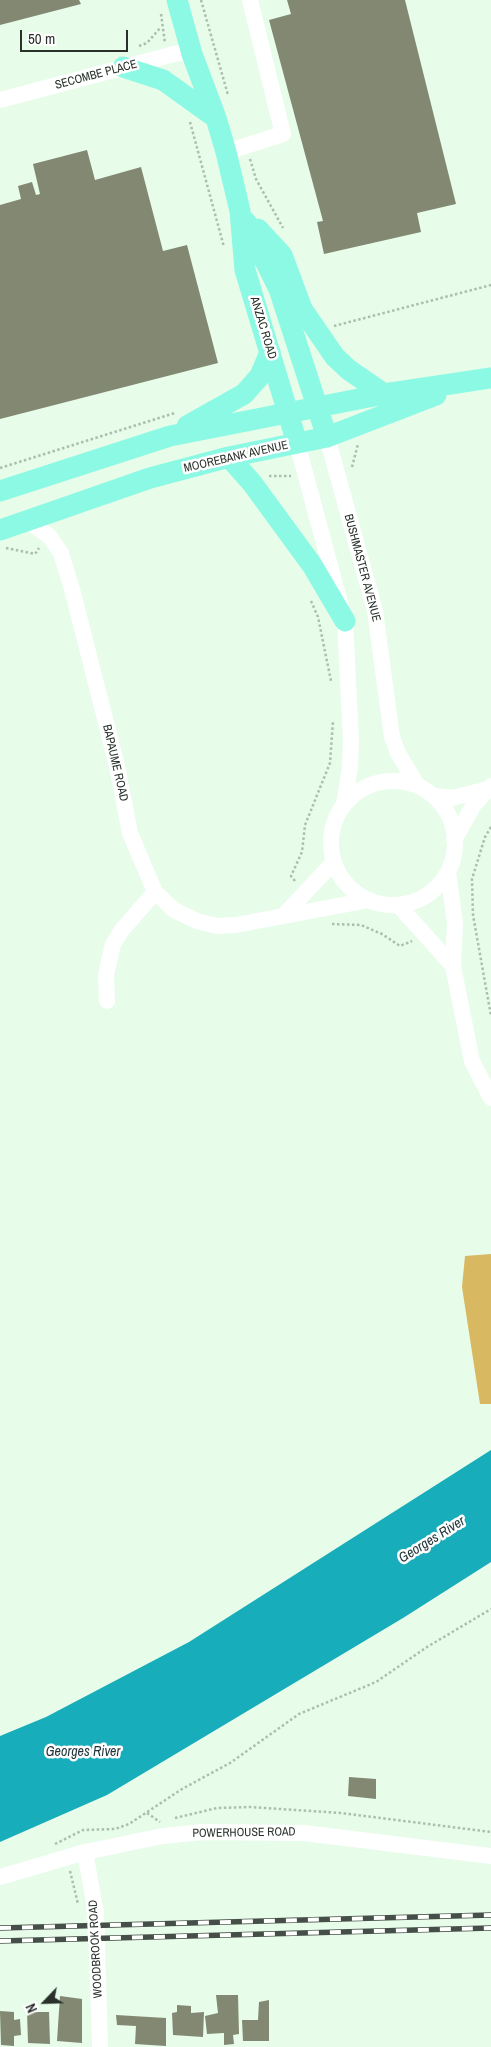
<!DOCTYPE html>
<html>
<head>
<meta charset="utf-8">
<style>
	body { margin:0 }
	#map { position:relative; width:491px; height:2047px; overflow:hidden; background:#e7fce9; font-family:"Archivo Narrow",sans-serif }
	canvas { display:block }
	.north { position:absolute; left:20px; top:1977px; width:50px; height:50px; -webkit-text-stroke:4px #fff; paint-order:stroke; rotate:246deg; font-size:14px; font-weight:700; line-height:20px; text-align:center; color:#29312a }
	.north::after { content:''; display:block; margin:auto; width:18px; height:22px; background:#29312a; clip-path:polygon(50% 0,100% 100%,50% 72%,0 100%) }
	.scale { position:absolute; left:20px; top:30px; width:108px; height:22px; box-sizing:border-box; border:2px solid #29312a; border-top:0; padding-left:6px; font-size:15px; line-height:18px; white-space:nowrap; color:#29312a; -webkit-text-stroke:4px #fff; paint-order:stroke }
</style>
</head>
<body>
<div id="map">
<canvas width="491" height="2047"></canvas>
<div class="north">N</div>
<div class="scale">50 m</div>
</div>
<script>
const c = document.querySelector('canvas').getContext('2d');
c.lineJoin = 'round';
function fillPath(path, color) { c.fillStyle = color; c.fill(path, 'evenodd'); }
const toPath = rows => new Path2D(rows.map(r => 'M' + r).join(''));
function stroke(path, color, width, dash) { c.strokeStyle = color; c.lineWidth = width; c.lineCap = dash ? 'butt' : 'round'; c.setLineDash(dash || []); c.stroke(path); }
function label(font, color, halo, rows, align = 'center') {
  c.font = font + ' "Archivo Narrow",sans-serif'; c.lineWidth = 5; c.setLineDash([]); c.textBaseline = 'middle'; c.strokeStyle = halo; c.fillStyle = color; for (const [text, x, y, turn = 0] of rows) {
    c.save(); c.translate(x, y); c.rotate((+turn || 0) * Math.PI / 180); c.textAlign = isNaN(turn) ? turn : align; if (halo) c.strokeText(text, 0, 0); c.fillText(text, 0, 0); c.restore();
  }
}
fillPath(toPath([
	[491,1254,491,1404,480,1404,462,1287,465,1256]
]), '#d8b860');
fillPath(toPath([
	[491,1450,491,1562,403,1618,107,1795,0,1842,0,1736,46,1717,189,1642]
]), '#18adbb');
fillPath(toPath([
	[0,0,79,0,81,4,0,25],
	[287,0,405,0,456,204,417,213,421,232,324,254,317,222,323,221,269,20,291,14],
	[87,150,95,180,141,167,163,251,187,245,218,363,0,419,0,205,21,199,18,186,32,182,36,195,40,194,33,164],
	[349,1777,376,1779,376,1799,348,1796],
	[216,1995,238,1995,239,2034,233,2035,234,2044,224,2045,224,2033,207,2034,205,2016,218,2013],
	[60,1996,82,1999,82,2043,57,2041],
	[269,2000,269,2041,243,2041,242,2020,258,2020,259,2002],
	[177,2005,191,2006,191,2013,204,2012,203,2037,173,2035,172,2013,177,2012],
	[0,2011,14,2012,14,2020,20,2019,21,2035,14,2036,14,2046,1,2045],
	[27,2012,49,2012,50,2044,28,2043],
	[116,2015,166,2018,166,2046,135,2044,136,2026,117,2025]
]), '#828872');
stroke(toPath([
	[201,0,228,95],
	[161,14,165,43],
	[139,46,147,43,161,27],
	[190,122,224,247],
	[250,159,256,179,283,228],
	[334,326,491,285],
	[352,467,358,444],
	[0,468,175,413],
	[269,476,291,476],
	[6,548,35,554,39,548],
	[311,601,318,617,331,681],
	[491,827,485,837,472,879,473,915,491,1016],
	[295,881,291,876,302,852,305,825,330,763,333,721],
	[332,924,361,925,382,934,400,946,412,941],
	[147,1813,160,1822],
	[175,1818,217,1808,250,1807,341,1813,491,1832],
	[55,1844,83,1830,115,1829,129,1824,182,1789,230,1763,299,1714,376,1682,427,1647,491,1609],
	[70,1871,78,1904]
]), '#adbeae', 2.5, [2.5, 2.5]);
stroke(toPath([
	[0,100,178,53,192,54],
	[226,152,283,134,250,0],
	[327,437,375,611,392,737,398,753,417,785],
	[297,443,345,621,351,742,350,767,344,804],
	[29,522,49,536,61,553,72,589,117,766,130,833,155,892,122,930,113,944,106,975,107,1001],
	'331 843a62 62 0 1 1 124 0a62 62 0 1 1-124 0Z',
	[434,796,452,798,488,789],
	[454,840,473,806,491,786],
	[448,872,455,923,453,966,472,1061,491,1098],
	[155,892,174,910,197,921,217,926,236,925,369,900],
	[399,906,453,966],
	[285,914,333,863],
	[85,1852,96,1913,100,2047],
	[0,1877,85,1852,163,1836,203,1832,304,1833,491,1856]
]), '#fff', 16);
stroke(toPath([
	[177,0,192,54,216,118,226,152,240,211,245,270,297,443],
	[123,67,163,80,216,118],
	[246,222,279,289,327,437],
	[258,229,282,255,302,309,335,357,349,370,384,394],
	[187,426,244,394,260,376,270,352],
	[229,457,252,483,312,565,345,621],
	[0,491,170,436,384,394,491,378],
	[0,530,150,478,229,457,327,437,436,395]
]), '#8cf9e5', 21);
const rail = toPath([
	[0,1928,491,1915],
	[0,1941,491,1928]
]);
stroke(rail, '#454f47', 5.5);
stroke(rail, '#fff', 4, [11]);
label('12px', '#29312a', '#fff', [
	["SECOMBE PLACE",96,75,-15],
	["ANZAC ROAD",263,328,73],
	["MOOREBANK AVENUE",236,457,-13],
	["BUSHMASTER AVENUE",362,568,75],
	["BAPAUME ROAD",115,763,77],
	["POWERHOUSE ROAD",244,1833,-1],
	["WOODBROOK ROAD",96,1949,-93]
]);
label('italic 14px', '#1f3538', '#fff', [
	["Georges River",432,1540,-32],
	["Georges River",83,1752]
]);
</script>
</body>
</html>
